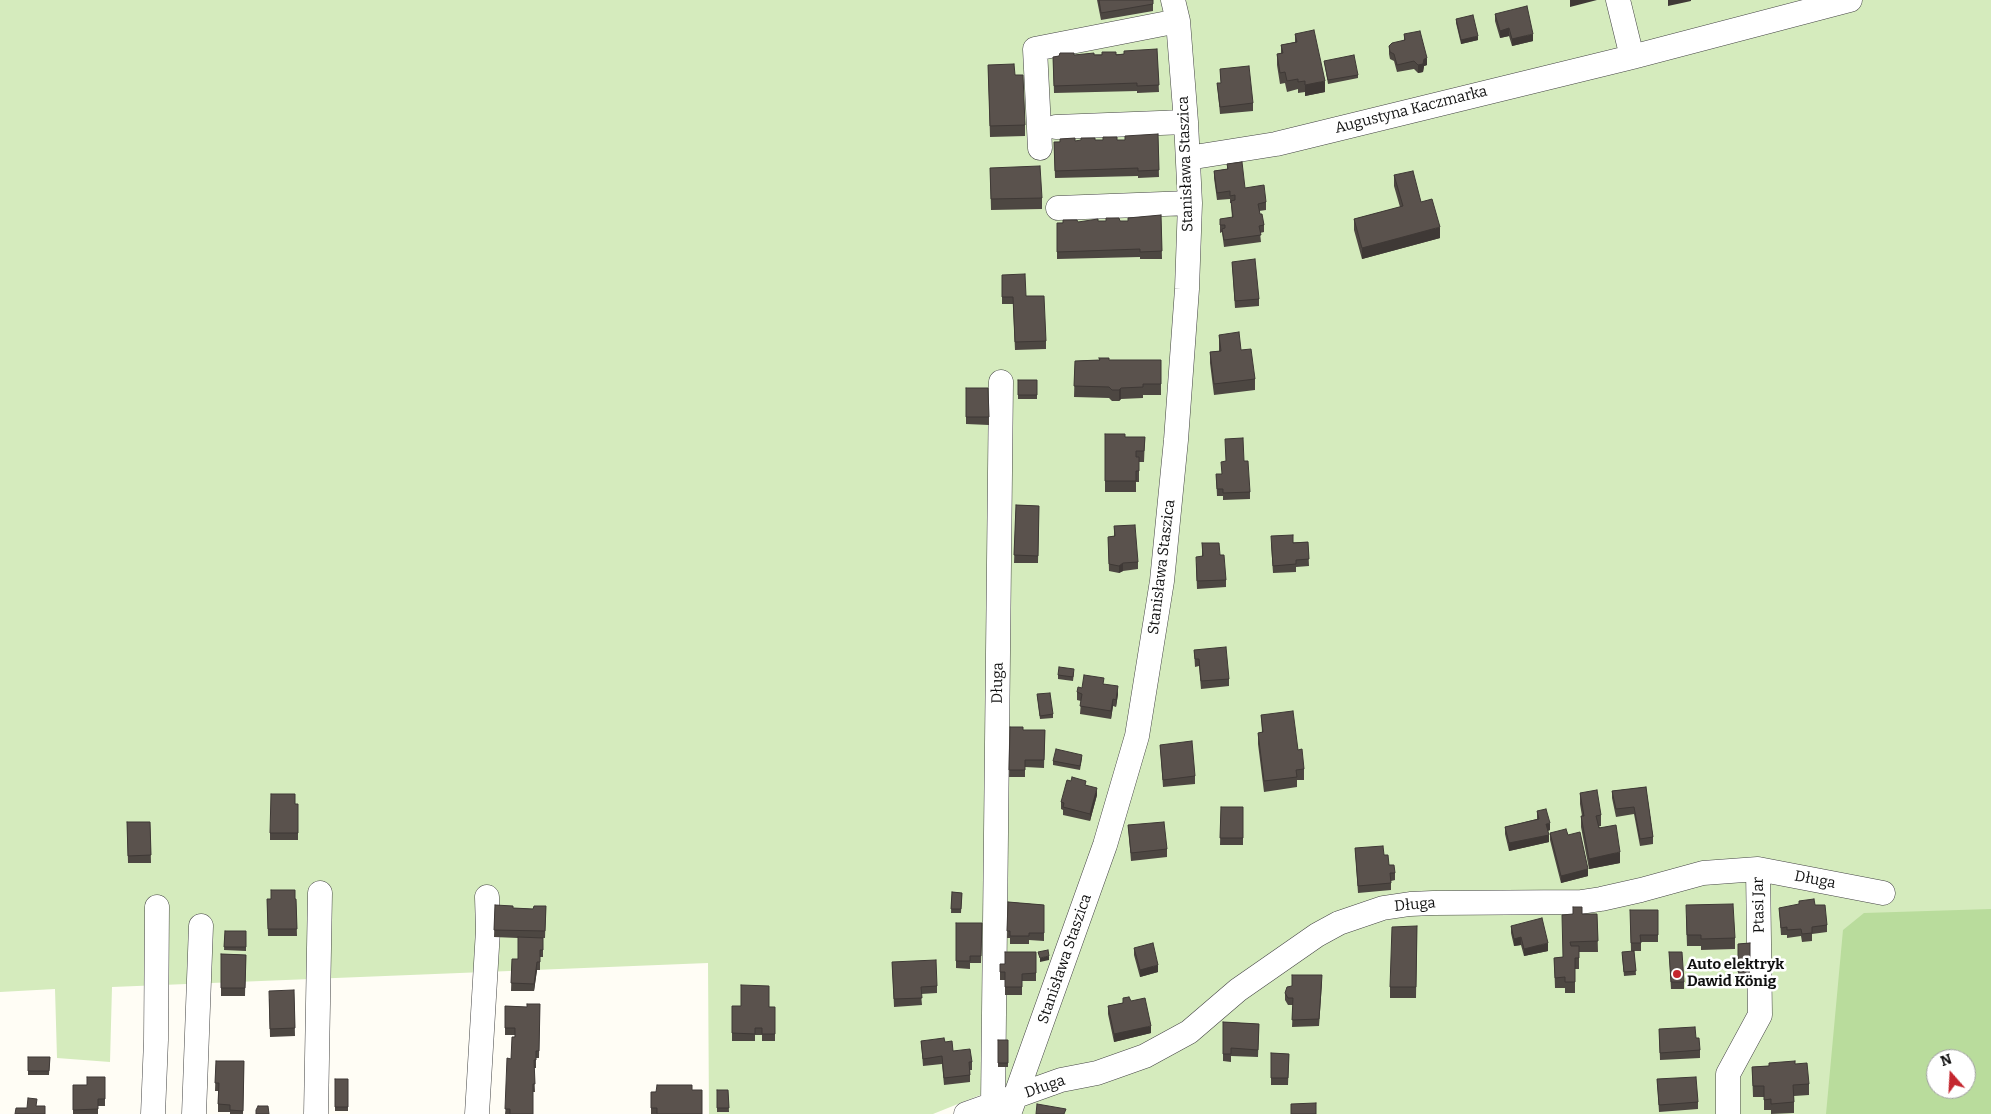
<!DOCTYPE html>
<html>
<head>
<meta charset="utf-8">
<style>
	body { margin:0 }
	#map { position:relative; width:1991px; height:1114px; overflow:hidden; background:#fffdf5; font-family:Bitter,serif }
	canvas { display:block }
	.north { position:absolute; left:1926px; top:1049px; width:50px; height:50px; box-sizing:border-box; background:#fff; border:1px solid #a0a0a0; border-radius:50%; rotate:341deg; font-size:14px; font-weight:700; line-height:20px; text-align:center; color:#111 }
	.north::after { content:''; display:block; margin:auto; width:18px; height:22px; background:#c4262e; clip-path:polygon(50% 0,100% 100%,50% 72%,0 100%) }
</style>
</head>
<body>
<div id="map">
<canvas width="1991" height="1114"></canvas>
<div class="north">N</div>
</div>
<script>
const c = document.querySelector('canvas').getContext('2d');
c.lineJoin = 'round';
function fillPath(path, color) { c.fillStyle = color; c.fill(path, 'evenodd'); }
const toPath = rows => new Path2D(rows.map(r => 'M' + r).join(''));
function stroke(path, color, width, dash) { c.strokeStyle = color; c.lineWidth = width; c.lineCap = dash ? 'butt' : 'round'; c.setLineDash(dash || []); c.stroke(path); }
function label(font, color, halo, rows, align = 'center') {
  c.font = font + ' Bitter,serif'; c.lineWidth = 5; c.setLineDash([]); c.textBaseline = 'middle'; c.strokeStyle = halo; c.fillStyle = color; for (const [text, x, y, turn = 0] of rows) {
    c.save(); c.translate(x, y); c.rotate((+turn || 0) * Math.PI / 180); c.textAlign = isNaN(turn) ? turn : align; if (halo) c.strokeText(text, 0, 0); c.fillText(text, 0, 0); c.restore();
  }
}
fillPath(toPath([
	[0,0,1991,0,1991,1114,1016,1114,1030,1075,933,1114,709,1114,708,963,112,987,110,1062,57,1058,55,989,0,992],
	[1936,1059,1966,1059,1966,1089,1936,1089]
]), '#d5ebbd');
fillPath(toPath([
	[1991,909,1991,1114,1826,1114,1843,930,1864,913],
	[1936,1059,1966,1059,1966,1089,1936,1089]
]), '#b9dc9c');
const minor = toPath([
	[1618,0,1632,57],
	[1056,127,1186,122],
	[1040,148,1035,49,1178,21],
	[1188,158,1276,144,1632,57,1850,0],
	[1058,208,1190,203],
	[993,1104,1001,382],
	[153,1114,156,1040,157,907],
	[194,1114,201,926],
	[316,1114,320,893],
	[477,1114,488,930,487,897],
	[966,1114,1061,1080,1097,1073,1145,1056,1189,1032,1238,990,1317,935,1339,923,1383,908,1410,904,1433,903,1581,902,1601,899,1641,890,1703,873,1758,869,1883,893],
	[1009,1114,1105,845,1137,736,1162,581,1176,440,1187,289,1190,203,1186,122,1178,21,1173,0],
	[1728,1114,1728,1074,1760,1015,1758,869]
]);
stroke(minor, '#444', 25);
stroke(minor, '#fff', 24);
fillPath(toPath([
	[1097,0,1153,0,1153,11,1101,20],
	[1495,14,1533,41,1512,46,1509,36,1500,38,1495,21],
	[1456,19,1478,40,1461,44,1456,23],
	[1295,34,1325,92,1305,96,1305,92,1298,93,1298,89,1287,92,1285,83,1280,84,1277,65,1277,54,1281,53,1281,45,1295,42],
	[1404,34,1427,65,1424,66,1423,72,1418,73,1414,69,1397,72,1394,61,1390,59,1389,54,1389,46,1404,40],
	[1157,49,1159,92,1137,93,1137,91,1054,93,1053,57,1074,55,1124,54],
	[1324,61,1358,75,1358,78,1328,84],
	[988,65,1015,75,1025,125,1025,136,990,137],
	[1220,69,1253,103,1253,111,1220,114,1217,83,1221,83],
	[1158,134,1159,177,1138,178,1138,176,1055,178,1054,142,1075,141,1125,140],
	[1227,164,1245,188,1266,202,1266,210,1259,211,1260,214,1264,225,1264,232,1260,233,1261,242,1224,247,1222,232,1220,233,1220,219,1232,218,1231,203,1230,203,1230,199,1217,200,1214,178,1214,171,1227,169],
	[990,168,1042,198,1042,209,991,210],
	[1394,175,1421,202,1440,238,1362,259,1354,230,1354,219,1400,207,1394,186],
	[1161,215,1162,259,1140,259,1140,257,1057,259,1057,223,1078,222,1128,221],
	[1232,262,1259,299,1259,306,1235,308],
	[1002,275,1026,296,1046,341,1046,349,1015,350,1013,304,1002,304],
	[1219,335,1241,350,1255,379,1255,390,1214,395,1210,363,1210,352,1219,351],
	[1099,358,1109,360,1161,360,1161,395,1143,395,1143,398,1121,399,1119,401,1112,401,1109,398,1074,397,1075,361,1099,360],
	[1018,380,1037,380,1037,399,1018,399],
	[966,388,989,417,989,425,966,424],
	[1105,434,1125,437,1145,437,1144,462,1139,462,1139,482,1136,482,1136,492,1105,492],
	[1244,461,1250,492,1250,499,1223,500,1223,496,1217,496,1216,474,1222,474],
	[1016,505,1039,506,1038,563,1014,563],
	[1114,526,1138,562,1138,569,1123,571,1119,573,1109,571,1108,537,1114,536],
	[1308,542,1309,566,1296,567,1296,572,1273,573,1271,543],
	[1202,543,1220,555,1226,580,1226,587,1197,589,1196,564,1202,556],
	[1194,650,1229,679,1229,686,1201,689,1199,666,1195,667],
	[1074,672,1073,681,1058,679,1058,675],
	[1104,684,1118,694,1116,707,1113,706,1111,719,1080,714,1081,701,1077,700,1077,692,1082,688],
	[1037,694,1053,714,1053,718,1040,719],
	[1261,715,1298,750,1304,769,1304,780,1297,780,1297,787,1264,792,1258,744,1258,733,1262,732],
	[1010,727,1023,730,1045,730,1044,768,1025,767,1025,777,1009,777],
	[1160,745,1195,776,1195,784,1163,787],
	[1082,758,1080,770,1053,765,1053,761],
	[1086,785,1097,795,1090,821,1063,815,1063,810,1061,809,1061,802],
	[1646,787,1653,837,1653,844,1640,846,1634,814,1616,817,1612,798,1612,791],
	[1580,793,1601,815,1601,826,1599,826,1620,863,1589,869,1581,827,1581,816,1582,816,1580,804],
	[295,804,298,804,298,840,270,840,270,833],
	[1221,807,1243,807,1243,845,1220,845],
	[1537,811,1550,830,1548,831,1549,842,1509,851,1505,834,1505,827,1537,819],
	[127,822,150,822,151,863,128,863],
	[1128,825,1167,849,1167,857,1131,861],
	[1550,833,1568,835,1588,876,1561,883,1550,840],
	[1355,848,1384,855,1389,865,1395,873,1395,880,1391,881,1391,890,1358,893],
	[952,892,962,893,961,913,951,913],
	[267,899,296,899,297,936,268,936],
	[1008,902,1044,905,1044,941,1029,940,1029,944,1010,944,1010,938,1007,938],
	[495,905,513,908,533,909,546,906,545,938,543,938,543,957,540,957,540,970,537,970,534,991,511,991,512,959,518,959,518,938,494,937],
	[1815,905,1827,925,1827,932,1812,934,1812,941,1802,942,1801,936,1787,938,1787,935,1781,935,1779,908],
	[1630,910,1658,910,1658,942,1641,942,1641,951,1631,951],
	[1582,914,1597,914,1598,952,1579,952,1579,969,1575,969,1575,993,1565,993,1565,988,1555,988,1554,958,1563,957],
	[1686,916,1735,938,1735,949,1701,950,1701,946,1687,946],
	[956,923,982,923,981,963,970,963,970,969,956,968],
	[1417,926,1416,998,1390,998,1390,987],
	[1511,926,1548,951,1524,956,1521,945,1514,946,1511,933],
	[225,931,246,931,246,951,224,950],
	[1750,943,1750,975,1738,975,1738,944],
	[1134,948,1158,972,1140,977,1134,955],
	[1634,951,1636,975,1624,976,1622,955],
	[1036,952,1036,981,1022,981,1022,995,1005,995,1005,980,1000,980,1000,964,1005,964],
	[1669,952,1684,982,1684,989,1671,989],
	[221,954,246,955,245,996,221,996],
	[892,962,937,986,937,993,921,994,922,1005,894,1007],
	[1322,983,1319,1026,1292,1027,1293,1005,1288,1005,1285,1000,1285,993],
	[294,990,295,1036,270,1037,269,999],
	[1131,1001,1151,1033,1114,1042,1108,1014,1108,1006],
	[540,1004,539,1058,536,1058,536,1068,534,1068,535,1092,533,1092,533,1114,505,1114,511,1059,515,1035,505,1035,505,1006,527,1007],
	[732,1006,775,1007,775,1041,762,1041,762,1035,755,1035,755,1041,732,1041],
	[1223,1022,1259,1024,1258,1057,1231,1056,1231,1062,1223,1061],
	[1659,1029,1696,1038,1700,1050,1700,1058,1660,1060],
	[998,1040,1008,1040,1008,1067,998,1067],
	[921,1041,945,1042,953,1051,972,1062,972,1070,970,1070,970,1082,944,1085,942,1064,923,1066],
	[1271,1053,1289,1054,1288,1085,1271,1085],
	[28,1057,50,1057,49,1075,28,1075],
	[216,1061,244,1061,243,1114,230,1114,230,1112,218,1112,218,1091,215,1091],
	[1795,1064,1809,1084,1809,1095,1794,1096,1794,1113,1771,1114,1771,1110,1764,1110,1764,1097,1753,1097,1752,1067],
	[105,1077,105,1106,98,1106,98,1114,73,1114,73,1085,87,1085],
	[335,1079,348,1079,348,1111,335,1111],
	[1657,1079,1698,1102,1698,1109,1659,1112],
	[692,1090,702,1114,651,1114,651,1092],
	[717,1090,728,1090,729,1112,717,1112]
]), '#4d4742');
fillPath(toPath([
	[1570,0,1597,0,1570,7],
	[1668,0,1691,0,1691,1,1668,6],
	[1509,28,1509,36,1500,38,1500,31],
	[1533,34,1533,41,1512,46,1512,39],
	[1478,36,1478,40,1461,44,1461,40],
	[1427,58,1427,65,1424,66,1423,72,1418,73,1418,65,1424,59],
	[1325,81,1325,92,1305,96,1305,85],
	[1440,227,1440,238,1362,259,1362,248],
	[1121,388,1121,399,1119,401,1119,390],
	[1123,563,1123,571,1119,573,1119,566],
	[1118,686,1118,694,1116,707,1116,700],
	[1113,699,1113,706,1111,719,1111,711],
	[1097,788,1097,795,1090,821,1090,814],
	[1550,823,1550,830,1546,831,1546,824],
	[1549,835,1549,842,1509,851,1509,843],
	[1620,852,1620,863,1589,869,1589,859],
	[1588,869,1588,876,1561,883,1561,876],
	[1521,937,1521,945,1514,946,1514,939],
	[1548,943,1548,951,1524,956,1524,949],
	[1049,956,1049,960,1040,962,1040,958],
	[537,962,537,970,534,991,534,984],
	[1158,965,1158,972,1140,977,1140,970],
	[1151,1026,1151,1033,1114,1042,1114,1034]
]), '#3f3936');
const building = toPath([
	[1099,0,1153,0,1153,4,1101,13,1099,0],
	[1527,6,1533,34,1512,39,1509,28,1500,31,1495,14,1527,6],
	[1473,15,1478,36,1461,40,1456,19,1473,15],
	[1314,30,1325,81,1305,85,1305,81,1298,82,1298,79,1287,81,1285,72,1280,73,1277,54,1283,53,1281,45,1297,42,1295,34,1314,30],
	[1420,31,1427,58,1424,59,1423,64,1418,65,1414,61,1397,65,1394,54,1390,52,1389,46,1392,43,1405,40,1404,34,1420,31],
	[1157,49,1159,85,1137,86,1137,83,1054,86,1053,57,1059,56,1060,53,1074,53,1074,55,1094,53,1094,55,1102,55,1102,52,1116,52,1116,55,1124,54,1124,51,1157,49],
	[1354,55,1358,75,1328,80,1324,61,1354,55],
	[1014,64,1015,75,1023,75,1025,125,990,126,988,65,1014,64],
	[1249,66,1253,103,1220,107,1217,83,1221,83,1220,69,1249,66],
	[1158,134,1159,170,1138,171,1138,168,1055,171,1054,142,1060,142,1060,139,1075,138,1075,141,1081,140,1081,138,1095,138,1095,140,1103,140,1103,137,1117,137,1117,140,1125,140,1125,136,1158,134],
	[1242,162,1245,188,1264,185,1266,202,1258,204,1260,214,1262,214,1264,225,1259,226,1261,235,1224,240,1222,229,1225,228,1225,225,1220,225,1220,219,1233,217,1231,201,1235,200,1235,195,1230,196,1230,191,1217,193,1214,171,1228,169,1227,164,1242,162],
	[1040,166,1042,198,991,199,990,168,1040,166],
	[1413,171,1421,202,1432,199,1440,227,1362,248,1354,219,1403,206,1394,175,1413,171],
	[1161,215,1162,251,1140,252,1140,249,1057,252,1057,223,1063,223,1063,220,1077,220,1078,222,1098,219,1098,221,1106,221,1106,218,1119,218,1120,221,1128,221,1128,218,1161,215],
	[1255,259,1259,299,1235,301,1232,262,1255,259],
	[1025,274,1026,296,1044,296,1046,341,1015,342,1013,297,1002,297,1002,275,1025,274],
	[1239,332,1241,350,1251,349,1255,379,1214,384,1210,352,1221,351,1219,335,1239,332],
	[1099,358,1109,358,1109,360,1161,360,1161,384,1143,384,1143,387,1121,388,1119,390,1112,390,1109,387,1074,386,1075,361,1100,360,1099,358],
	[1018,380,1037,380,1037,395,1018,395,1018,380],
	[966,388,988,388,989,417,966,417,966,388],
	[1105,434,1125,434,1125,437,1145,437,1144,451,1136,451,1136,457,1139,457,1139,471,1136,471,1136,481,1105,481,1105,434],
	[1243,438,1244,461,1248,461,1250,492,1223,493,1223,489,1217,489,1216,474,1222,474,1221,462,1226,461,1225,439,1243,438],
	[1016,505,1039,506,1038,556,1014,555,1016,505],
	[1135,525,1138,562,1123,563,1119,566,1109,564,1108,537,1115,536,1114,526,1135,525],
	[1293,535,1293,543,1308,542,1309,559,1296,560,1296,564,1273,566,1271,536,1293,535],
	[1202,543,1219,543,1220,555,1224,555,1226,580,1197,581,1196,557,1203,556,1202,543],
	[1226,647,1229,679,1201,681,1199,659,1195,659,1194,650,1226,647],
	[1059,667,1074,669,1073,677,1058,675,1059,667],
	[1084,675,1104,678,1103,684,1118,686,1116,700,1113,699,1111,711,1080,706,1082,694,1077,692,1078,687,1082,688,1084,675],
	[1050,693,1053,714,1040,716,1037,694,1050,693],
	[1293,711,1298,750,1302,749,1304,769,1296,770,1297,777,1264,781,1258,733,1263,732,1261,715,1293,711],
	[1010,727,1023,727,1023,730,1045,730,1044,760,1025,760,1025,770,1009,770,1010,727],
	[1192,741,1195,776,1163,780,1160,745,1192,741],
	[1056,749,1082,755,1080,766,1053,761,1056,749],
	[1072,777,1086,781,1085,785,1097,788,1090,814,1063,807,1064,803,1061,802,1067,780,1071,781,1072,777],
	[1646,787,1653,837,1640,839,1634,807,1616,809,1612,791,1646,787],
	[1597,790,1601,815,1596,816,1599,828,1616,825,1620,852,1589,859,1581,816,1584,816,1580,793,1597,790],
	[271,794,295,794,295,804,298,804,298,833,270,833,271,794],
	[1221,807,1243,807,1243,838,1220,838,1221,807],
	[1546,809,1550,823,1546,824,1549,835,1509,843,1505,827,1539,819,1537,811,1546,809],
	[127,822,150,822,151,855,128,856,127,822],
	[1164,822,1167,849,1131,853,1128,825,1164,822],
	[1566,829,1568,835,1580,832,1588,869,1561,876,1550,833,1566,829],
	[1383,846,1384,855,1388,855,1389,865,1394,865,1395,873,1390,873,1391,883,1358,886,1355,848,1383,846],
	[271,890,295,890,295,899,296,899,297,929,268,929,267,899,271,899,271,890],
	[952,892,962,893,961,909,951,909,952,892],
	[1814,899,1815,905,1825,905,1827,925,1812,927,1812,933,1802,934,1801,929,1787,930,1787,927,1781,928,1779,908,1799,904,1799,901,1814,899],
	[1008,902,1044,905,1044,933,1029,933,1029,936,1010,936,1010,931,1007,931,1008,902],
	[1733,904,1735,938,1701,939,1701,935,1687,935,1686,905,1733,904],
	[495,905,513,906,513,908,533,909,534,906,546,906,545,931,494,930,495,905],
	[1573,907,1582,907,1582,914,1597,914,1598,941,1570,942,1571,946,1579,946,1579,958,1575,958,1575,982,1565,982,1565,977,1555,978,1554,958,1563,957,1562,915,1573,914,1573,907],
	[1630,910,1658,910,1658,935,1640,935,1641,943,1631,943,1630,910],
	[1542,918,1548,943,1524,949,1521,937,1514,939,1511,926,1542,918],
	[956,923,982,923,981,956,970,956,970,961,956,961,956,923],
	[1417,926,1416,987,1390,987,1392,927,1417,926],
	[225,931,246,931,246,947,224,947,225,931],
	[518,937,543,938,543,950,540,950,540,962,537,962,534,984,511,983,512,959,518,959,518,937],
	[1153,943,1158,965,1140,970,1134,948,1153,943],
	[1750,943,1750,971,1738,972,1738,944,1750,943],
	[1048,950,1049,956,1040,958,1038,952,1048,950],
	[1634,951,1636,971,1624,972,1622,952,1634,951],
	[1005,952,1036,952,1036,973,1022,974,1022,987,1005,987,1005,972,1000,972,1000,964,1005,964,1005,952],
	[1669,952,1682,952,1684,982,1671,982,1669,952],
	[221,954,246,955,245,988,221,988,221,954],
	[936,960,937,986,921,987,922,998,894,999,892,962,936,960],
	[1292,975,1322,975,1319,1019,1292,1020,1293,998,1288,998,1285,993,1287,987,1292,986,1292,975],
	[741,985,769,986,769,1007,775,1007,775,1034,762,1034,762,1028,755,1028,755,1034,732,1033,732,1006,741,1006,741,985],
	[294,990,295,1028,270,1029,269,991,294,990],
	[1129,997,1131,1001,1145,998,1151,1026,1114,1034,1108,1006,1123,1003,1123,998,1129,997],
	[527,1004,540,1004,539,1051,536,1051,536,1060,534,1060,535,1084,533,1084,533,1114,510,1114,510,1109,505,1109,507,1058,511,1059,512,1037,515,1037,515,1028,505,1028,505,1006,527,1007,527,1004],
	[1223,1022,1259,1024,1258,1050,1231,1048,1231,1054,1223,1054,1223,1022],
	[1695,1027,1696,1038,1699,1038,1700,1050,1660,1053,1659,1029,1695,1027],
	[944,1038,945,1042,952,1041,953,1051,970,1049,972,1062,969,1062,970,1075,944,1078,942,1056,923,1059,921,1041,944,1038],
	[998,1040,1008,1040,1008,1063,998,1063,998,1040],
	[1271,1053,1289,1054,1288,1078,1271,1078,1271,1053],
	[28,1057,50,1057,49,1071,28,1071,28,1057],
	[216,1061,244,1061,243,1111,230,1110,230,1105,218,1104,219,1083,215,1083,216,1061],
	[1795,1061,1795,1064,1807,1063,1809,1084,1793,1085,1794,1102,1771,1104,1771,1099,1764,1100,1764,1086,1753,1086,1752,1067,1769,1066,1769,1063,1795,1061],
	[87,1077,105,1077,105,1099,98,1099,98,1109,73,1110,73,1085,87,1085,87,1077],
	[1696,1077,1698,1102,1659,1105,1657,1079,1696,1077],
	[335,1079,348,1079,348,1107,335,1107,335,1079],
	[657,1085,692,1085,692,1090,702,1090,702,1114,657,1114,657,1108,651,1108,651,1092,656,1092,657,1085],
	[717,1090,728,1090,729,1108,717,1108,717,1090],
	[28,1098,37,1099,36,1106,45,1106,45,1114,15,1114,16,1108,27,1108,28,1098],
	[1316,1103,1316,1114,1291,1114,1291,1104,1316,1103],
	[1037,1104,1066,1109,1064,1114,1036,1114,1037,1104],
	[258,1106,268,1106,269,1114,256,1114,256,1110,258,1106]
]);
fillPath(building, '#5a524d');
stroke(building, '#3f3936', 1);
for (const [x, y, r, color] of [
	[1677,974,5,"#c4262e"]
]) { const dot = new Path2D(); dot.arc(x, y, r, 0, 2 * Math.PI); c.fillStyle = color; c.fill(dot); stroke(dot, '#fff', 2); }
label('15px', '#111', '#fff', [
	["Augustyna Kaczmarka",1411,110,-14],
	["Stanisława Staszica",1186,164,-92],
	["Stanisława Staszica",1162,567,-83],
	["Długa",998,683,-89],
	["Długa",1815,880,11],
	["Długa",1415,905,-5],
	["Ptasi Jar",1759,905,-91],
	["Stanisława Staszica",1065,959,-71],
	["Długa",1045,1087,-19]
]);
label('bold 15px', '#111', '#fff', [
	["Auto elektryk",1687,965],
	["Dawid König",1687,982]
], 'left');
</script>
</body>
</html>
